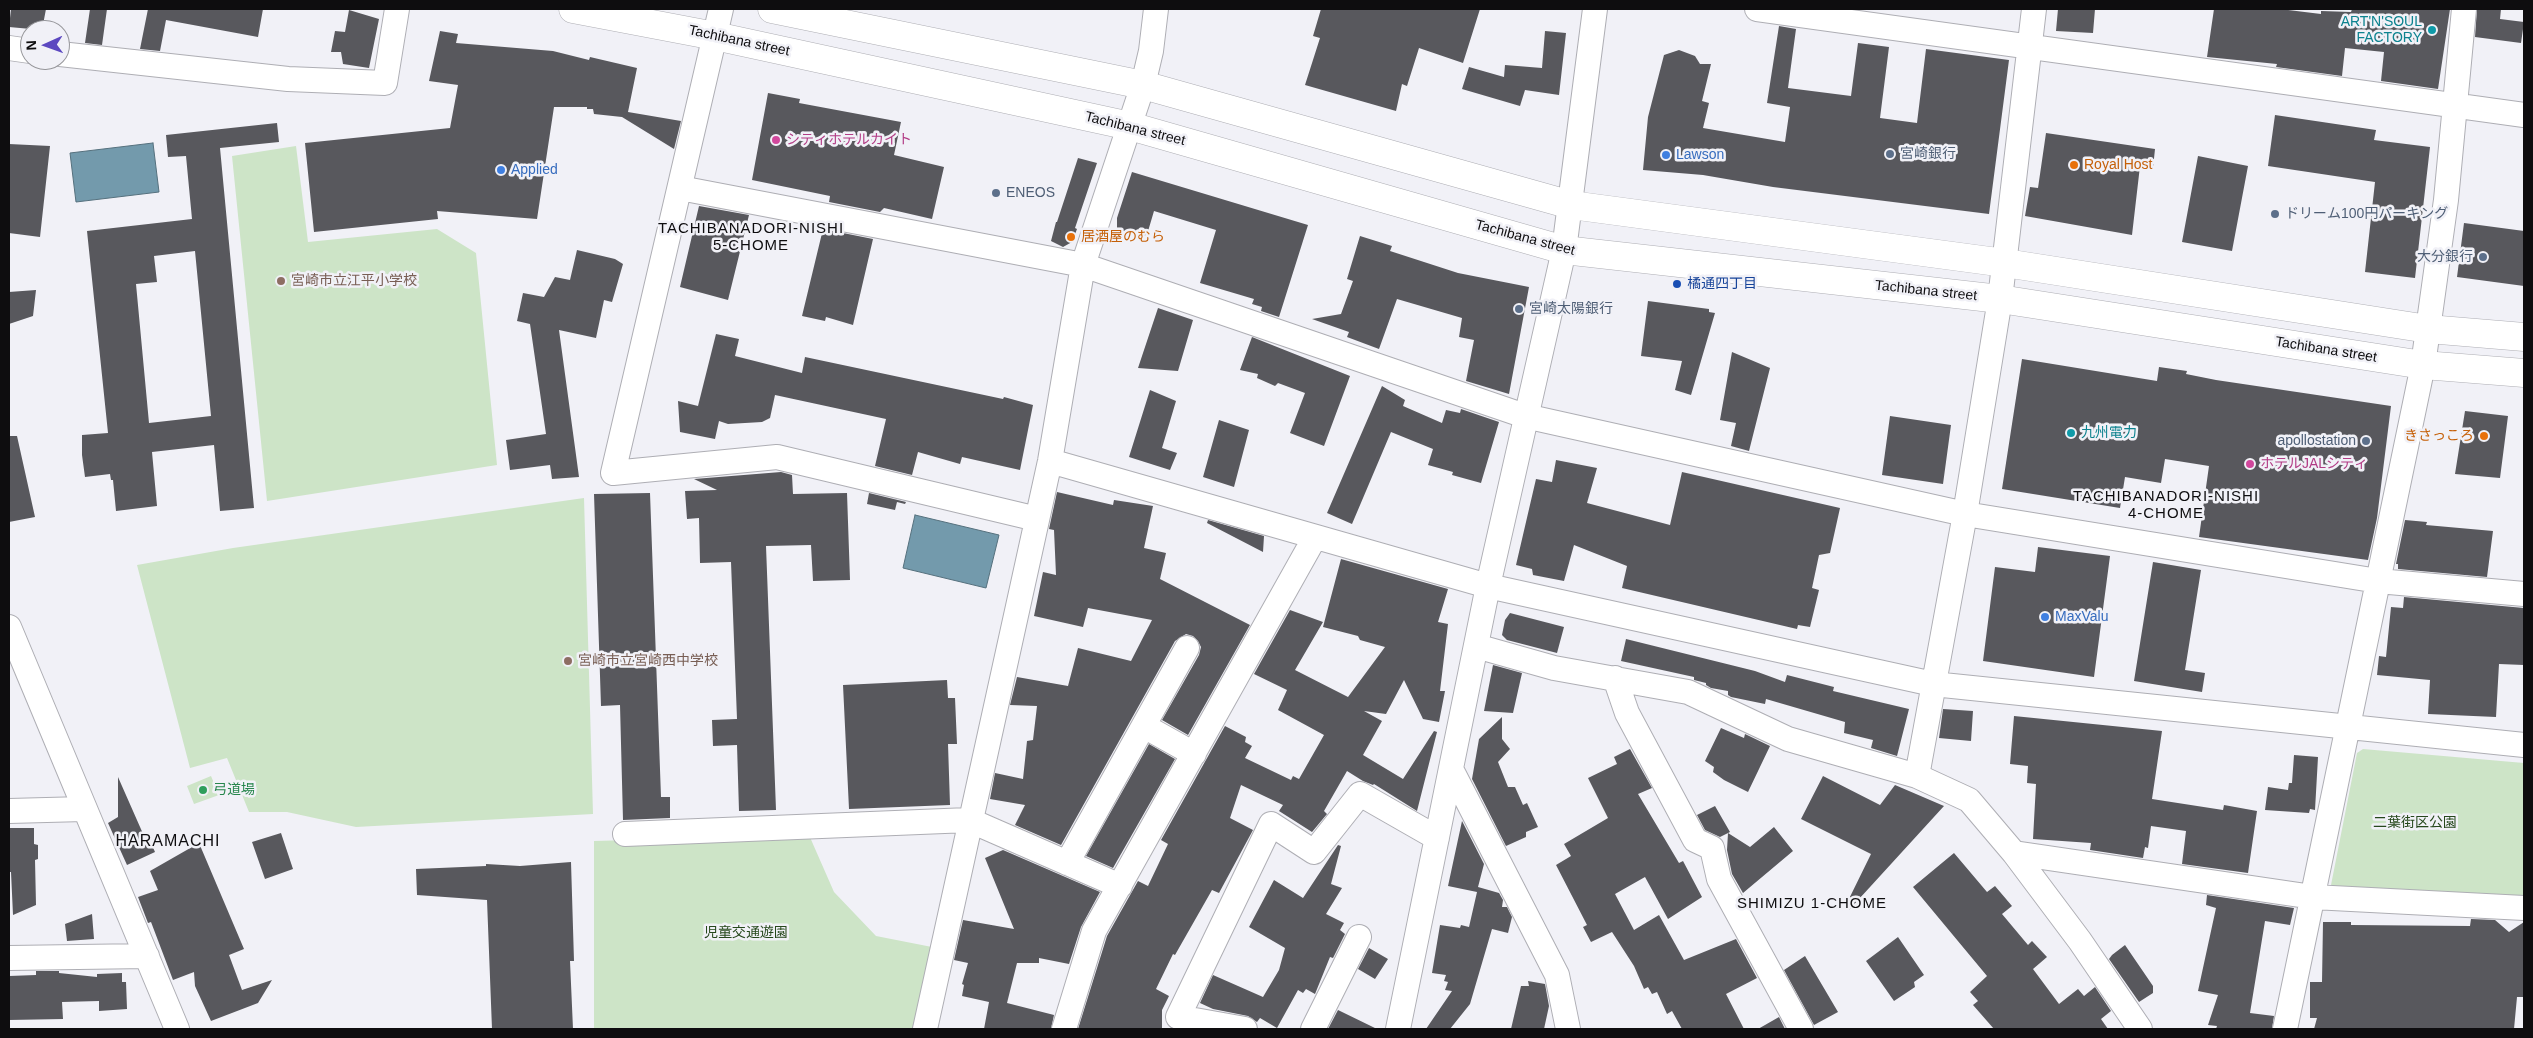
<!DOCTYPE html>
<html>
<head>
<meta charset="utf-8">
<style>
	body { margin:0 }
	#map { position:relative; width:2533px; height:1038px; overflow:hidden; background:#f1f1f7; font-family:Arial,sans-serif }
	canvas { display:block }
	.frame { position:absolute; inset:0; border:10px solid #0e0d0f; pointer-events:none }
	.north { position:absolute; left:20px; top:20px; width:50px; height:50px; box-sizing:border-box; background:#f1f1f7; border:1px solid #96969a; border-radius:50%; rotate:268deg; font-size:14px; font-weight:700; line-height:20px; text-align:center; color:#0e0d0f }
	.north::after { content:''; display:block; margin:auto; width:18px; height:22px; background:#5c48c0; clip-path:polygon(50% 0,100% 100%,50% 72%,0 100%) }
</style>
</head>
<body>
<div id="map">
<canvas width="2533" height="1038"></canvas>
<div class="frame"></div>
<div class="north">N</div>
</div>
<script>
const c = document.querySelector('canvas').getContext('2d');
c.lineJoin = 'round';
function fillPath(path, color) { c.fillStyle = color; c.fill(path, 'evenodd'); }
const toPath = rows => new Path2D(rows.map(r => 'M' + r).join(''));
function stroke(path, color, width, dash) { c.strokeStyle = color; c.lineWidth = width; c.lineCap = dash ? 'butt' : 'round'; c.setLineDash(dash || []); c.stroke(path); }
function label(font, color, halo, rows, align = 'center') {
  c.font = font + ' Arial,"Noto Sans JP",sans-serif'; c.lineWidth = 5; c.setLineDash([]); c.textBaseline = 'middle'; c.strokeStyle = halo; c.fillStyle = color; for (const [text, x, y, turn = 0] of rows) {
    c.save(); c.translate(x, y); c.rotate((+turn || 0) * Math.PI / 180); c.textAlign = isNaN(turn) ? turn : align; if (halo) c.strokeText(text, 0, 0); c.fillText(text, 0, 0); c.restore();
  }
}
fillPath(toPath([
	[296,146,308,242,437,229,476,253,497,465,267,501,232,156],
	[584,498,593,814,356,827,287,812,249,812,227,758,190,768,137,565,233,548],
	[2363,749,2524,763,2524,898,2334,888,2331,885,2357,753],
	[211,776,219,795,194,804,187,786],
	[809,835,834,892,876,936,932,947,915,1029,594,1029,594,841]
]), '#cde4c7');
const water = toPath([
	[153,143,159,192,76,202,70,153,153,143],
	[915,515,999,535,986,588,903,568,915,515]
]);
fillPath(water, '#739aac');
stroke(water, '#55707d', 1);
fillPath(toPath([
	[11,9,46,9,42,30,9,27],
	[90,9,107,9,102,45,85,43],
	[148,9,263,9,258,37,166,20,160,51,140,49],
	[1321,9,1480,9,1463,63,1419,48,1407,86,1402,84,1396,111,1305,85,1320,38,1313,36],
	[2058,9,2095,9,2093,33,2056,31],
	[2214,9,2280,9,2321,14,2321,11,2351,12,2352,9,2450,9,2438,89,2381,81,2384,52,2345,48,2342,76,2276,67,2277,64,2207,57],
	[2477,9,2501,9,2500,19,2524,22,2521,43,2475,37],
	[349,10,379,19,369,68,343,64,341,52,331,52,335,31,345,32],
	[1779,26,1796,29,1788,88,1851,96,1858,43,1889,47,1880,118,1917,123,1926,49,2009,60,1989,214,1773,187,1703,175,1643,170,1648,117,1664,55,1679,50,1695,56,1700,64,1711,64,1702,101,1709,103,1703,128,1785,142,1790,107,1767,103],
	[440,31,458,34,456,43,553,51,589,60,590,57,637,68,628,112,681,121,674,149,622,117,594,114,593,109,587,109,587,107,554,107,537,219,437,211,438,219,314,232,305,143,450,128,458,85,429,81],
	[1545,31,1566,33,1559,95,1525,90,1520,106,1462,89,1469,67,1504,77,1505,65,1542,68],
	[768,93,800,99,799,103,901,122,894,155,944,167,932,219,884,208,880,212,829,202,830,196,752,180],
	[2275,115,2376,130,2374,140,2430,147,2415,278,2365,272,2375,182,2268,166],
	[277,123,279,142,220,148,254,508,220,511,214,445,152,452,157,506,116,511,113,480,111,480,110,474,85,477,82,455,82,435,108,433,87,231,192,219,186,156,168,157,166,135],
	[195,251,211,416,149,423,136,284,157,282,154,256],
	[2046,133,2155,149,2153,168,2140,166,2132,235,2025,216,2030,187,2038,188],
	[9,144,50,146,40,237,9,233],
	[2198,156,2248,166,2232,251,2182,242],
	[1078,158,1097,163,1075,228,1077,229,1072,242,1063,247,1051,241,1056,222,1057,222],
	[1132,172,1308,225,1279,317,1261,311,1262,307,1252,304,1254,299,1200,283,1216,230,1154,211,1146,238,1117,229,1117,218],
	[699,206,749,215,728,300,680,287],
	[2464,223,2524,231,2524,286,2457,277],
	[823,229,873,239,853,325,826,317,825,321,802,316],
	[1360,236,1392,246,1390,251,1458,273,1529,287,1509,394,1466,381,1474,340,1459,337,1462,318,1397,299,1379,349,1347,337,1349,332,1312,319,1341,314,1353,281,1347,279],
	[577,250,615,259,623,264,612,302,604,300,596,338,559,330,579,477,552,479,550,465,510,470,506,440,546,434,530,324,517,321,523,293,544,297,555,277,570,280],
	[36,290,33,316,9,324,9,292],
	[1648,301,1709,309,1709,312,1715,313,1691,395,1675,390,1682,361,1641,356],
	[1158,308,1193,320,1178,371,1138,368],
	[716,334,739,339,735,356,802,373,805,357,1003,399,1004,397,1033,405,1020,470,962,457,960,464,918,452,912,475,875,466,886,419,775,395,770,418,762,422,728,424,719,421,715,439,680,432,678,401,698,406],
	[1252,337,1350,376,1324,446,1290,433,1305,393,1278,383,1275,386,1257,378,1258,374,1240,370],
	[1732,352,1770,368,1749,451,1731,446,1736,423,1720,420],
	[2022,359,2157,381,2159,367,2187,371,2186,374,2216,380,2391,406,2377,518,2368,560,2199,537,2209,466,2165,459,2161,483,2125,477,2120,508,2002,489],
	[1382,386,1405,400,1403,406,1442,423,1446,410,1460,413,1461,409,1499,422,1481,483,1452,475,1453,472,1428,465,1433,449,1391,432,1352,524,1327,513],
	[1150,390,1176,401,1162,448,1177,453,1170,470,1129,457],
	[2465,411,2508,416,2500,478,2455,474],
	[1890,416,1951,425,1943,484,1882,475],
	[1219,420,1249,430,1234,487,1203,477],
	[9,436,17,436,35,517,9,522],
	[1556,460,1597,468,1587,503,1670,525,1682,472,1840,508,1830,553,1819,555,1812,588,1819,590,1810,627,1798,625,1797,629,1622,588,1627,566,1574,545,1564,581,1533,575,1532,569,1516,565,1536,479,1552,482],
	[781,472,792,475,793,494,847,493,850,580,813,581,811,545,766,546,776,810,739,811,737,745,713,746,712,720,737,719,731,562,700,563,699,518,687,519,685,491,717,490,694,479],
	[1057,492,1113,505,1114,500,1153,506,1144,548,1166,553,1160,579,1250,625,1188,735,1162,720,1199,655,1201,647,1198,641,1193,636,1186,634,1175,641,1061,845,1015,825,1025,805,990,799,995,773,1023,779,1027,741,1033,740,1037,706,1010,705,1017,677,1068,686,1078,648,1131,661,1152,620,1088,608,1083,627,1034,616,1043,572,1056,575,1054,530,1049,529],
	[650,493,661,797,670,797,670,818,623,820,620,705,601,706,594,494],
	[869,493,906,502,905,504,897,502,895,510,867,504],
	[1208,520,1264,536,1263,552,1207,523],
	[2405,520,2427,522,2426,525,2493,531,2487,577,2398,569,2398,564,2396,564],
	[2038,547,2110,556,2094,677,1983,661,1995,567,2035,572],
	[1341,559,1448,589,1438,622,1448,624,1440,691,1445,691,1439,722,1423,719,1404,680,1386,714,1364,711,1382,721,1363,755,1403,779,1434,731,1437,732,1417,811,1374,784,1373,785,1363,781,1347,771,1324,811,1327,814,1312,832,1279,811,1283,805,1241,785,1230,818,1253,830,1219,893,1212,890,1175,955,1173,954,1156,989,1169,996,1162,1010,1162,1029,1078,1029,1107,936,1138,881,1148,886,1168,844,1161,840,1225,726,1246,737,1245,742,1252,746,1245,758,1291,780,1293,776,1299,779,1324,735,1278,710,1287,690,1254,674,1290,610,1323,622,1295,670,1348,697,1385,647,1360,640,1358,636,1323,627],
	[2153,562,2201,570,2185,670,2205,673,2202,692,2134,681],
	[2404,597,2524,608,2524,665,2499,664,2496,717,2428,714,2430,680,2377,675,2379,656,2386,657,2391,607,2403,608],
	[1510,613,1564,627,1557,653,1507,640,1502,635,1505,620],
	[1626,639,1755,671,1785,682,1787,675,1834,687,1833,691,1909,709,1897,756,1871,748,1873,740,1844,733,1845,722,1766,699,1765,704,1731,697,1728,695,1728,691,1711,688,1706,685,1706,683,1694,680,1694,677,1621,661],
	[1493,665,1522,673,1513,713,1484,711],
	[947,680,948,698,955,698,957,744,948,744,950,805,849,809,843,685],
	[1943,709,1973,711,1971,741,1939,738],
	[2014,716,2162,731,2152,799,2223,810,2224,805,2257,811,2248,873,2182,864,2186,831,2151,826,2148,848,2145,847,2143,858,2090,850,2091,843,2033,839,2036,784,2027,783,2028,766,2010,764],
	[1502,717,1502,739,1510,749,1498,762,1508,787,1515,787,1523,805,1527,803,1538,827,1526,832,1526,837,1506,846,1472,779,1479,739],
	[1721,728,1744,738,1745,734,1770,746,1748,792,1724,780,1713,772,1714,767,1705,761],
	[1149,744,1175,759,1113,868,1086,856],
	[1630,749,1652,788,1638,794,1679,863,1683,861,1702,897,1668,919,1645,877,1615,894,1634,930,1659,915,1684,960,1736,939,1757,978,1726,994,1744,1029,1682,1029,1672,1011,1667,1014,1657,992,1652,994,1648,987,1644,989,1634,966,1612,932,1591,942,1583,927,1587,925,1556,865,1571,856,1564,844,1608,818,1588,778,1617,764,1614,757],
	[2294,755,2318,757,2315,810,2310,809,2309,813,2265,810,2268,787,2288,790,2289,783,2292,783],
	[1823,776,1880,805,1895,785,1944,806,1849,910,1845,907,1871,854,1801,819],
	[118,777,144,836,147,834,155,852,127,865,108,823,118,817],
	[1715,806,1730,832,1720,837,1705,830,1697,815],
	[1462,821,1484,864,1478,887,1499,893,1503,900,1502,907,1507,907,1512,917,1508,933,1492,929,1470,1004,1450,1029,1426,1029,1452,991,1445,990,1448,982,1444,981,1446,975,1432,973,1440,925,1460,928,1461,925,1469,927,1477,892,1448,886],
	[1774,827,1793,851,1743,893,1732,874,1727,850,1728,833,1750,847],
	[9,828,34,828,34,844,38,845,38,859,35,860,36,905,13,915,11,872,9,872],
	[281,833,293,869,265,879,252,842],
	[199,843,244,949,229,955,242,990,272,980,258,1003,211,1021,195,986,194,972,173,980,151,922,148,923,138,897,158,890,150,871],
	[1338,845,1341,846,1331,884,1342,888,1326,914,1344,923,1340,930,1345,934,1333,958,1330,957,1315,994,1306,989,1303,993,1298,990,1277,1028,1260,1018,1257,1022,1248,1016,1213,1009,1200,1003,1213,975,1263,997,1279,970,1285,948,1249,927,1274,880,1303,898],
	[1003,850,1100,892,1081,927,1069,964,1039,958,1039,963,1017,963,1007,1003,1054,1015,1051,1029,984,1029,989,1002,962,996,964,985,962,984,968,963,954,960,963,920,1014,929,985,858],
	[1954,853,1987,892,1995,886,2012,906,2002,914,2028,945,2032,941,2047,957,2033,969,2059,1004,2078,989,2084,996,2095,987,2111,1011,2101,1019,2108,1029,1994,1029,1973,1005,1978,1001,1970,992,1987,976,1913,887],
	[571,862,574,961,570,961,573,1029,492,1029,487,900,417,895,416,869,486,866,486,864,520,866],
	[2207,895,2294,908,2290,925,2265,921,2250,1013,2274,1016,2272,1029,2216,1029,2217,1026,2208,1025,2218,995,2198,991,2216,908,2206,905],
	[92,914,94,939,67,941,65,924],
	[2471,919,2495,920,2509,932,2524,922,2524,997,2517,997,2514,1029,2314,1029,2317,1018,2310,1018,2310,982,2322,982,2323,922,2351,922,2351,925,2470,926],
	[1898,937,1924,975,1914,982,1915,987,1894,1001,1866,961],
	[2125,945,2153,986,2153,993,2139,1002,2109,959,2112,955],
	[1369,948,1388,959,1375,979,1358,969],
	[1805,956,1838,1012,1814,1025,1784,970],
	[36,971,59,971,59,973,97,977,97,974,122,973,122,982,126,982,127,1009,99,1011,99,1001,62,1002,63,1019,9,1020,9,976,36,975],
	[1528,981,1545,984,1549,1006,1544,1029,1511,1029,1521,986,1529,986],
	[1338,1010,1377,1029,1328,1029],
	[1779,1017,1785,1029,1758,1029]
]), '#58585d');
const minor = toPath([
	[721,9,613,473,777,457,1037,519],
	[1757,9,2524,115],
	[9,48,30,51],
	[60,54,288,79,385,83,397,9],
	[680,188,1083,265,1525,416,1965,514,2378,581,2524,594],
	[1050,461,1488,586,1933,684,2524,745],
	[9,627,177,1029],
	[1476,646,1554,668,1688,692,1788,739,1917,776,1969,800,2014,853,2080,941,2140,1029],
	[1615,678,1627,713,1695,840,1712,848,1719,879,1801,1029],
	[1144,726,1194,754],
	[1451,769,1557,975,1568,1029],
	[1917,776,1965,514,2000,299,2034,9],
	[9,811,84,809],
	[625,834,969,820,1120,886],
	[2014,853,2313,897,2524,908],
	[1067,863,1187,648],
	[9,958,147,956],
	[925,1029,1050,461,1083,265,1143,85,1151,51,1156,9],
	[1064,1029,1094,931,1315,537],
	[1245,1029,1178,1017,1271,824,1314,852,1360,794,1437,838],
	[1313,1029,1359,937],
	[1398,1029,1488,586,1564,250,1595,9],
	[2285,1029,2423,365,2446,200,2464,9]
]);
const highway = toPath([
	[573,9,715,36,1130,126,1564,250,2000,299,2423,365,2524,373],
	[772,9,1143,85,1571,205,2005,263,2428,329,2524,337]
]);
stroke(minor, '#aeaeb4', 26);
stroke(highway, '#aeaeb4', 29);
stroke(minor, '#fff', 24);
stroke(highway, '#fff', 28);
for (const [x, y, r, color] of [
	[2432,30,5,"#0f9aa8"],
	[776,140,5,"#d1479c"],
	[1890,154,5,"#5c6f8a"],
	[1666,155,5,"#3f7fe0"],
	[2074,165,5,"#e8710a"],
	[501,170,5,"#3f7fe0"],
	[996,193,5,"#5c6f8a"],
	[2275,214,5,"#5c6f8a"],
	[1071,237,5,"#e8710a"],
	[2483,257,5,"#5c6f8a"],
	[281,281,5,"#8d6e63"],
	[1677,284,5,"#1a4fb4"],
	[1519,309,5,"#5c6f8a"],
	[2071,433,5,"#0f9aa8"],
	[2484,436,5,"#e8710a"],
	[2366,441,5,"#5c6f8a"],
	[2250,464,5,"#d1479c"],
	[2045,617,5,"#3f7fe0"],
	[568,661,5,"#8d6e63"],
	[203,790,5,"#2e9e5b"]
]) { const dot = new Path2D(); dot.arc(x, y, r, 0, 2 * Math.PI); c.fillStyle = color; c.fill(dot); stroke(dot, '#f1f1f7', 2); }
label('14px', '#0d838f', '#f1f1f7', [
	["ART'N'SOUL",2422,22],
	["FACTORY",2422,38],
	["九州電力",2081,433,"left"]
], 'right');
label('14px', '#0e0d0f', '#f1f1f7', [
	["Tachibana street",739,41,12],
	["Tachibana street",1135,129,14],
	["Tachibana street",1525,238,15],
	["Tachibana street",1926,291,6],
	["Tachibana street",2326,350,9]
]);
label('14px', '#b23c85', '#f1f1f7', [
	["シティホテルカイト",786,140],
	["ホテルJALシティ",2260,464]
], 'left');
label('14px', '#4e5e75', '#f1f1f7', [
	["宮崎銀行",1900,154],
	["ENEOS",1006,193],
	["ドリーム100円パーキング",2285,214],
	["大分銀行",2473,257,"right"],
	["宮崎太陽銀行",1529,309],
	["apollostation",2356,441,"right"]
], 'left');
label('14px', '#366cbe', '#f1f1f7', [
	["Lawson",1676,155],
	["Applied",511,170],
	["MaxValu",2055,617]
], 'left');
label('14px', '#c56008', '#f1f1f7', [
	["Royal Host",2084,165],
	["居酒屋のむら",1081,237],
	["きさっころ",2474,436,"right"]
], 'left');
label('14px', '#785e54', '#f1f1f7', [
	["宮崎市立江平小学校",291,281],
	["宮崎市立宮崎西中学校",578,661]
], 'left');
label('14px', '#164399', '#f1f1f7', [
	["橘通四丁目",1687,284]
], 'left');
label('14px', '#27864d', '#f1f1f7', [
	["弓道場",213,790]
], 'left');
label('14px', '#26481c', '#f1f1f7', [
	["二葉街区公園",2415,823],
	["児童交通遊園",746,933]
]);
c.letterSpacing = '1px';
label('15px', '#0e0d0f', '#f1f1f7', [
	["TACHIBANADORI-NISHI",751,229],
	["5-CHOME",751,246],
	["TACHIBANADORI-NISHI",2166,497],
	["4-CHOME",2166,514],
	["SHIMIZU 1-CHOME",1812,904]
]);
c.letterSpacing = '0px';
c.letterSpacing = '1px';
label('16px', '#0e0d0f', '#f1f1f7', [
	["HARAMACHI",168,842]
]);
c.letterSpacing = '0px';
</script>
</body>
</html>
